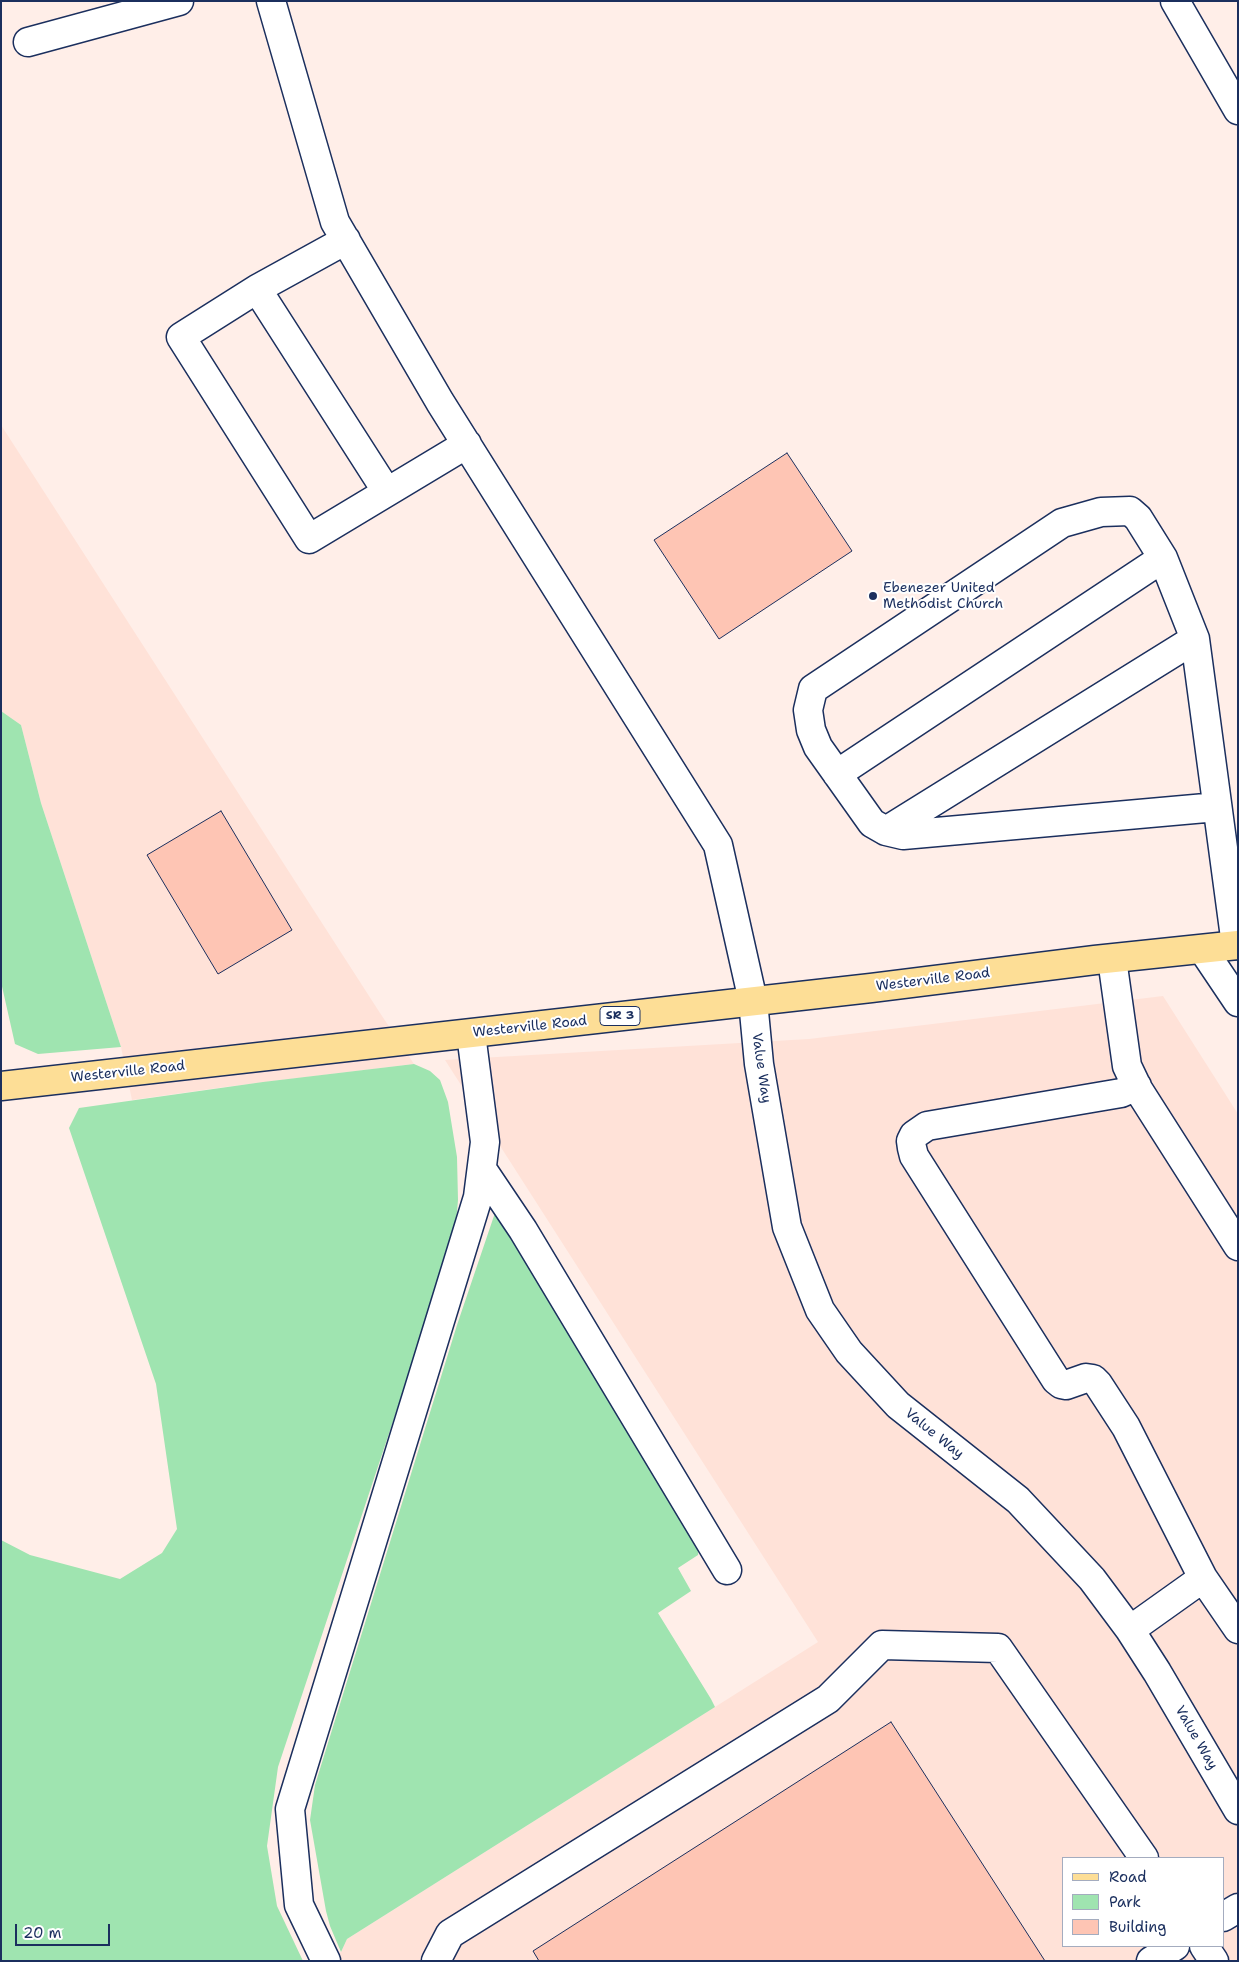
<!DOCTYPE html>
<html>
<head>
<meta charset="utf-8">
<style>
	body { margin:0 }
	#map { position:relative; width:1239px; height:1962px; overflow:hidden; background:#ffeee8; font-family:"Shantell Sans",sans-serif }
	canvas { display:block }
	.frame { position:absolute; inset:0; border:2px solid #1b2f5e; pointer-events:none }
	.legend { position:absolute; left:1062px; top:1857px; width:162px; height:90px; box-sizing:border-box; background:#fff; border:1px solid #a4acbf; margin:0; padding:6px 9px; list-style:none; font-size:15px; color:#1b2f5e }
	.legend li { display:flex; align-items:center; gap:10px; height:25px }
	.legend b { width:25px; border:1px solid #a4acbf }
	.scale { position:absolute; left:15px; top:1924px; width:95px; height:22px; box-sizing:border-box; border:2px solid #1b2f5e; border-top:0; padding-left:6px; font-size:15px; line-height:18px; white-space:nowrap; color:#1b2f5e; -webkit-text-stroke:4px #fff; paint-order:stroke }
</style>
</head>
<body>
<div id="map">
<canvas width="1239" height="1962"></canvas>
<div class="frame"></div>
<ul class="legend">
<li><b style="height:6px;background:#fdde96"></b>Road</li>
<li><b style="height:14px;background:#9fe4b0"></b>Park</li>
<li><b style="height:14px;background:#fec5b4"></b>Building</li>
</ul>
<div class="scale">20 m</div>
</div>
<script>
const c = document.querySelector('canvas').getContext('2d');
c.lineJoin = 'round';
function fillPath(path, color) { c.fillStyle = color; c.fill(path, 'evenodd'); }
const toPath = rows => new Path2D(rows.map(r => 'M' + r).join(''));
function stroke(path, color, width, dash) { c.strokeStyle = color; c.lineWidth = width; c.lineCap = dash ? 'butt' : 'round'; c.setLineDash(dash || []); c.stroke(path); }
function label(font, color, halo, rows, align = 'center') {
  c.font = font + ' "Shantell Sans",sans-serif'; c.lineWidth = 4; c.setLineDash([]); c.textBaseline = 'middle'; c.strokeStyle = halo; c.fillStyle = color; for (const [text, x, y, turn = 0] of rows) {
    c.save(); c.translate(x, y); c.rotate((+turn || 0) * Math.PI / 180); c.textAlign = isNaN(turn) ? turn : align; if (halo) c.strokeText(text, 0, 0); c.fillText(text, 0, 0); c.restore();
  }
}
fillPath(toPath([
	[1,425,380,1013,414,1064,225,1087,132,1100,121,1047,41,803,21,725,1,711],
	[1163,996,1238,1114,1238,1961,327,1961,341,1952,347,1939,818,1642,445,1060,809,1039],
	[1063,1858,1223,1858,1223,1946,1063,1946]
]), '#ffe2d8');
fillPath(toPath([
	[1,711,21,725,41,803,121,1047,38,1054,15,1044,1,982],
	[414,1064,430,1071,440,1080,448,1102,457,1157,458,1200,455,1235,278,1767,267,1846,277,1906,303,1961,1,1961,1,1540,30,1555,120,1579,162,1553,177,1529,156,1384,69,1128,79,1108,263,1082],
	[497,1207,699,1541,698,1555,678,1568,691,1591,658,1613,711,1699,715,1707,347,1939,341,1952,330,1926,326,1911,310,1820,315,1785,457,1325]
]), '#9fe4b0');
const building = toPath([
	[787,453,852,551,719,639,654,540,787,453],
	[221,811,292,930,218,974,147,855,221,811],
	[891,1722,1045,1961,539,1961,533,1951,891,1722]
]);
fillPath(building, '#fec5b4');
stroke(building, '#1b2f5e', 1);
const minor = toPath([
	[271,1,335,222,440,402,718,845,753,1001,759,1064,787,1227,820,1310,849,1352,898,1405,1018,1500,1092,1579,1130,1630,1157,1672,1238,1810],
	[1175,1,1238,110],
	[28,42,179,1],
	[346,240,257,289,181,337,309,539,467,444],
	[257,289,387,492],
	[837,774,1163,558],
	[1217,807,903,835,886,831,872,823,818,747,811,730,808,710,813,689,1062,523,1101,512,1130,511,1138,518,1163,558,1195,639,1236,945],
	[886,831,1195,639],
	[1203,950,1238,1002],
	[1112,959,1127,1066,1138,1089,1238,1246],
	[1137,1086,1121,1093,927,1126,914,1135,911,1141,912,1148,914,1156,1056,1380,1061,1384,1066,1385,1086,1378,1093,1379,1098,1384,1126,1427,1203,1578],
	[482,1169,523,1230,727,1570],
	[1130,1630,1203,1578,1238,1629],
	[1223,1917,1238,1908],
	[1204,1946,1214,1961],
	[326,1961,299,1905,290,1809,478,1197,485,1142,471,1034],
	[436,1961,450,1934,828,1699,882,1645,998,1648,1144,1858],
	[1151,1961,1175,1946]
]);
const major = toPath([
	[1,1086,871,988,1095,960,1238,945]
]);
stroke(minor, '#1b2f5e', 31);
stroke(major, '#1b2f5e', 31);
stroke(minor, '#fff', 28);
stroke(major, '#fdde96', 28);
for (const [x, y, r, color] of [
	[873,596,5,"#1b2f5e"]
]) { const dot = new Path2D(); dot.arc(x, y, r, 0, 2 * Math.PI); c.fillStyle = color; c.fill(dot); stroke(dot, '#fff', 2); }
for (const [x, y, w] of [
	[620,1016,40]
]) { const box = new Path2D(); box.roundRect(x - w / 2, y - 9.5, w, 19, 4); c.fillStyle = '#fff'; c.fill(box); stroke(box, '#1b2f5e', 1); }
label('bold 12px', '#1b2f5e', null, [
	["SR 3",620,1016]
]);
label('14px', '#1b2f5e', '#fff', [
	["Ebenezer United",883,588],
	["Methodist Church",883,604]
], 'left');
label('14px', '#1b2f5e', '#fff', [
	["Westerville Road",933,980,-7],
	["Westerville Road",530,1027,-6],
	["Value Way",761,1068,82],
	["Westerville Road",128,1072,-6],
	["Value Way",934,1434,39],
	["Value Way",1196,1738,60]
]);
</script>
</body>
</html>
